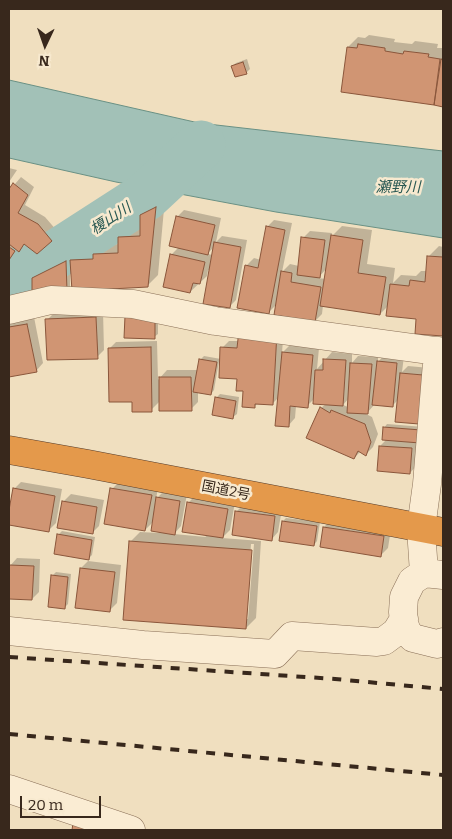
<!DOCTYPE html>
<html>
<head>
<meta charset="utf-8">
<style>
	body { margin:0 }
	#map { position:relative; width:452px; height:839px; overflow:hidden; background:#f0dfbf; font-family:Bitter,serif }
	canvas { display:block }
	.frame { position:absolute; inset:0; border:10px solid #38281c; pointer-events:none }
	.north { position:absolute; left:20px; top:20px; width:50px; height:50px; -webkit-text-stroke:4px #f7e9cf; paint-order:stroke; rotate:183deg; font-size:14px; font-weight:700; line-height:20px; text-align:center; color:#38281c }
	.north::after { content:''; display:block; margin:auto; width:18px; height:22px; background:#38281c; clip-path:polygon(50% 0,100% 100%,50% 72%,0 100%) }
	.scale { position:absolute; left:20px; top:796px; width:81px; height:22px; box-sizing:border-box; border:2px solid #38281c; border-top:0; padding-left:6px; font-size:15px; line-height:18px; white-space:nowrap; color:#38281c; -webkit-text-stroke:4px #f7e9cf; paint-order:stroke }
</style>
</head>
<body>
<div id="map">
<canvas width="452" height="839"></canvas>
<div class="frame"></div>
<div class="north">N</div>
<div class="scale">20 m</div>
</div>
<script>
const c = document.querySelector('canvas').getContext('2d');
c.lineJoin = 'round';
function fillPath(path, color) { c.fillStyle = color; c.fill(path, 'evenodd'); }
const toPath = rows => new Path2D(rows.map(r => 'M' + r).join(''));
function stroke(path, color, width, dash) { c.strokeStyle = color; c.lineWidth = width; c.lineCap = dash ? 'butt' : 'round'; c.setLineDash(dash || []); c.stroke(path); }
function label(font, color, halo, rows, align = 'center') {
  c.font = font + ' Bitter,"Noto Sans JP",serif'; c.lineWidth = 5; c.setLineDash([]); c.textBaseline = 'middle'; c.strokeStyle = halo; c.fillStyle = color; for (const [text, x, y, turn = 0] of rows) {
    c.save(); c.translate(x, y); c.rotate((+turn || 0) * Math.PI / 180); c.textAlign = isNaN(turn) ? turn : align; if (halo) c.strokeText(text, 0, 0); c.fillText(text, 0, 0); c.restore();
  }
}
const water = toPath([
	[9,80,199,123,443,151,443,238,276,212,116,182,9,158,9,80]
]);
fillPath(water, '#a2c1b7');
stroke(water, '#699084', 1);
fillPath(toPath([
	[369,35,395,39,394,42,412,44,415,41,438,44,437,48,443,48,443,106,342,91,348,47,358,37,365,38],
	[247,59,250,69,246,73,232,66,236,63],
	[9,168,17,170,9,182],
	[21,177,34,187,25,205,45,217,58,232,37,253,25,244,19,250,17,249,9,261,9,191],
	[165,198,158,275,148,285,70,271,70,287,66,290,33,278,37,275,70,259,70,262,82,250,100,250,104,245,119,244,119,237,129,227,141,227,142,215,152,205],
	[184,210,221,218,216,242,222,236,247,240,236,300,229,307,210,270,208,270,207,276,190,292,171,255,179,247,177,217],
	[214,247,213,255,207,254],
	[274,220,292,223,282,272,290,264,299,266,303,238,310,231,332,233,331,237,342,226,372,230,367,264,395,268,393,283,401,275,416,276,421,271,427,271,429,256,439,246,443,247,443,335,416,333,418,318,389,305,380,314,323,305,322,314,315,321,277,304,269,312,246,266,254,258,261,260,267,227],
	[327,268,326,279,318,278],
	[103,311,104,350,97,357,47,320,54,313],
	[158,314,158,334,154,337,126,317],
	[34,317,43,363,36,371,9,376,9,322],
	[284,326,282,353,290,345,319,348,317,369,332,352,352,354,352,363,358,356,378,357,378,362,385,354,404,356,402,372,408,366,430,368,392,406,375,404,366,414,372,417,378,434,373,447,366,454,361,451,354,458,321,408,326,404,315,398,307,406,296,406,295,418,288,426,279,397,272,404,258,403,254,407,238,378,221,361,219,361,214,390,211,394,198,392,198,402,191,409,160,401,151,410,133,400,109,349,116,342,157,341,158,380,167,370,198,370,200,360,204,356,221,359,222,348,229,341,239,341],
	[349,398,348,407,343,405],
	[220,394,239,397,237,414,233,417,216,398],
	[387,424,424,427,417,465,410,473,380,446,387,439,384,428],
	[21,482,62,489,56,523,48,531,9,523,14,489],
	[119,482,158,488,156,499,165,490,187,494,181,526,174,534,206,537,188,503,196,495,235,502,230,530,222,538,261,541,256,618,246,628,130,542,140,532,159,533,160,531,154,521,145,530,112,489],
	[251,544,254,544,248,619,246,619],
	[71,494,104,500,99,526,92,533,63,502],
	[244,504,282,509,278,532,271,540,233,534,237,511],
	[286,518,320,522,317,541,314,545,283,521],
	[331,520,391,529,388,548,381,555,324,527],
	[62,531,95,537,92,555,88,559,59,534],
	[17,558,40,559,39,592,32,599,9,598,9,567],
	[88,561,121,565,117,603,109,611,81,568],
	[56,572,71,574,68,604,64,608,52,576]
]), '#0003');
stroke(toPath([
	[9,277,55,255,145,197,201,145]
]), '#a2c1b7', 49);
const building = toPath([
	[358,44,385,48,385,51,403,54,404,51,429,54,428,57,440,59,434,105,341,92,347,47,357,48,358,44],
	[441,59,443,60,443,107,434,105,441,59],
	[243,62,247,74,235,77,231,66,243,62],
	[13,183,28,195,18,213,38,224,52,241,37,254,24,244,19,252,9,244,9,189,13,183],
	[156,207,148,287,72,291,70,260,93,259,93,254,118,253,118,237,140,236,140,215,156,207],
	[176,216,215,225,208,255,169,246,176,216],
	[266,226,285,230,269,314,237,308,245,265,258,268,266,226],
	[331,235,363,240,358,273,386,277,380,315,320,306,331,235],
	[301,237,325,240,320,278,297,275,301,237],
	[214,242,241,247,230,308,203,304,214,242],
	[9,247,15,251,9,260,9,247],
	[170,254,205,262,200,284,193,283,190,293,163,287,170,254],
	[427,256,443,257,443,336,415,334,416,319,386,316,390,284,409,286,410,280,425,282,427,256],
	[66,261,67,291,32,295,32,278,66,261],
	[281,271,292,273,291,282,321,287,315,322,274,315,281,271],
	[125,316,155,317,155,339,124,338,125,316],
	[96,317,98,359,47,360,45,319,96,317],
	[27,324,37,372,9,377,9,327,27,324],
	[239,330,277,332,273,405,255,404,255,408,242,407,243,391,236,391,237,379,219,378,220,347,237,348,239,330],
	[151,347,152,412,132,412,132,402,109,402,108,348,151,347],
	[282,352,313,355,308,408,290,406,289,427,275,426,282,352],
	[199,359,217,362,211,395,193,392,199,359],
	[323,359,346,360,343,406,313,404,315,370,323,370,323,359],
	[377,361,397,363,393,407,372,405,377,361],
	[350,363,372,364,368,414,347,413,350,363],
	[400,373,423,375,419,424,395,422,400,373],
	[159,377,191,377,192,411,159,411,159,377],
	[215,397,236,401,233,419,212,415,215,397],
	[320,407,330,413,331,410,365,424,371,442,366,456,358,451,354,459,306,438,320,407],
	[383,427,421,430,420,443,382,440,383,427],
	[379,446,412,448,410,474,377,471,379,446],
	[13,488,55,496,49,532,9,525,9,510,13,488],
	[110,488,152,495,145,531,104,524,110,488],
	[156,497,180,501,175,535,151,531,156,497],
	[62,501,97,507,93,534,57,528,62,501],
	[187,502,228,509,223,538,182,532,187,502],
	[235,511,275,516,272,541,232,535,235,511],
	[282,521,317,526,314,546,279,541,282,521],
	[323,527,384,536,381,557,320,547,323,527],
	[57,534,92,540,89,560,54,554,57,534],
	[129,541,252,550,246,629,123,620,129,541],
	[9,565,34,566,32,600,9,599,9,565],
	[80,568,115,572,110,612,75,608,80,568],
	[51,575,68,577,65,609,48,607,51,575],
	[73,823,105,830,72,830,73,823]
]);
fillPath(building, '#d09573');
stroke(building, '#8a563b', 1);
const minor = toPath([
	[9,310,51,300,133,304,215,321,443,352],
	[424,573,421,528,427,484,438,351],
	[443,575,424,573,412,581,404,597,403,612,404,623,407,632,413,638,437,644,443,642],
	[9,631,143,645,275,654,292,636,377,642,384,641,396,632,404,619],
	[9,789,131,830]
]);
const highway = toPath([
	[9,450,88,464,443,532]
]);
stroke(minor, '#896f57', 29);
stroke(highway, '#573d2b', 29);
stroke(minor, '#faecd3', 28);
stroke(highway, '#e4994b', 28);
stroke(toPath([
	[9,657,335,679,443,689],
	[9,734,443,775]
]), '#38281c', 4, [9, 9]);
label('14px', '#38281c', '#f7e9cf', [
	["国道2号",226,491,11]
]);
label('italic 15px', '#2a5953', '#f7e9cf', [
	["瀬野川",398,188],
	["榎山川",111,219,-33]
]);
</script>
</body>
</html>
